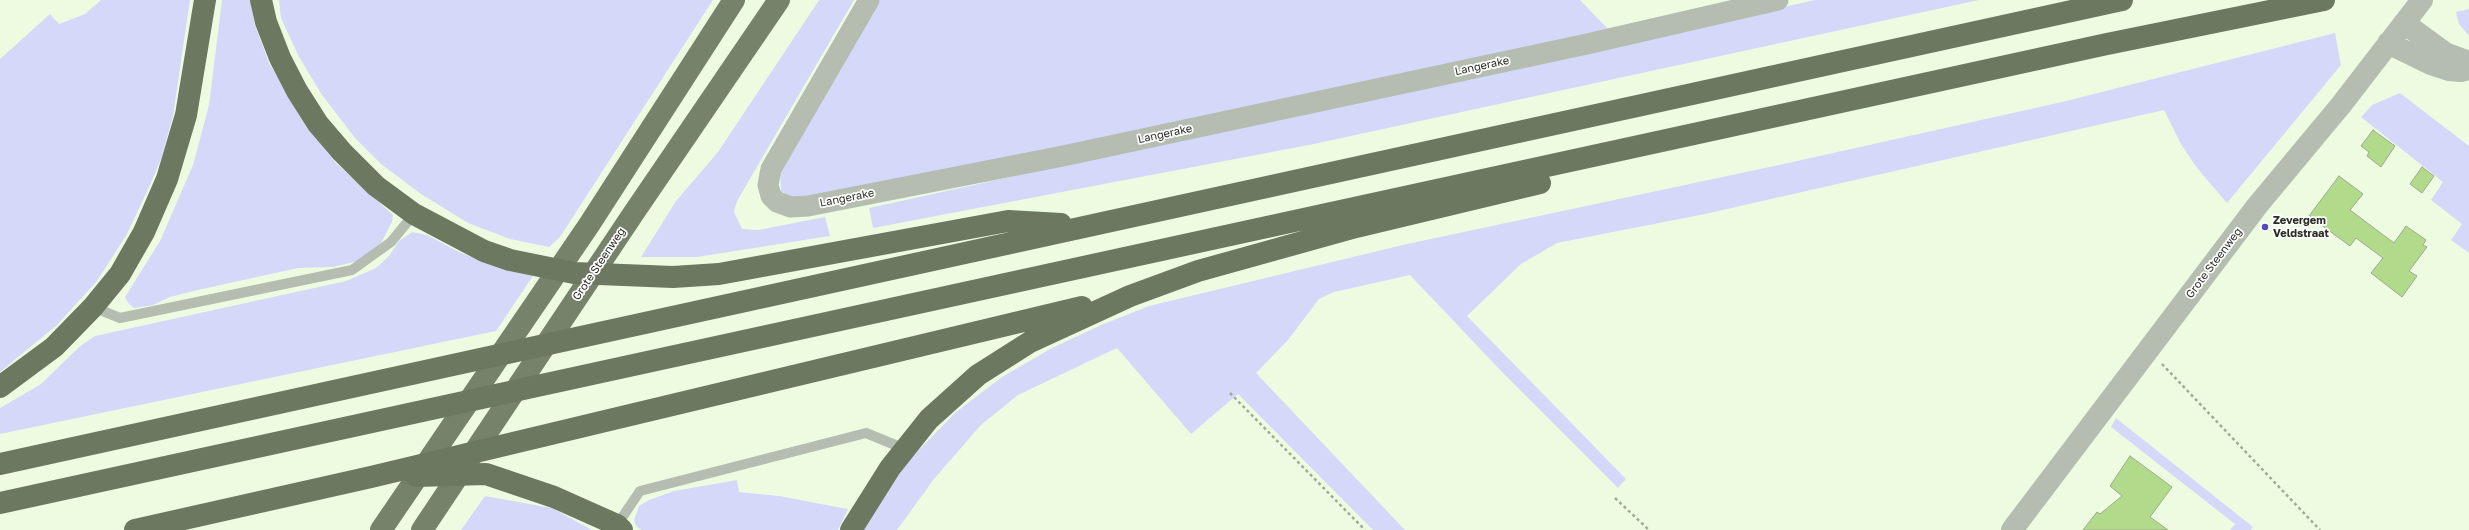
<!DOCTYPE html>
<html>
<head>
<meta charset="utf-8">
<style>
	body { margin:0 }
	canvas { display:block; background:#edfce1 }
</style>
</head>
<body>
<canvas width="2469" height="530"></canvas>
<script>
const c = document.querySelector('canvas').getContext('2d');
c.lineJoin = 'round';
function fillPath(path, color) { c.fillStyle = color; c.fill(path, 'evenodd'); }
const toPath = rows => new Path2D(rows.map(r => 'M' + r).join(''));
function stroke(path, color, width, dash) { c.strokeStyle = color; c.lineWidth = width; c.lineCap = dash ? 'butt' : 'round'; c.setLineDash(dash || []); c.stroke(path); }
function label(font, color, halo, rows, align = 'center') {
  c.font = font + ' "Golos Text",sans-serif'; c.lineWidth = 3.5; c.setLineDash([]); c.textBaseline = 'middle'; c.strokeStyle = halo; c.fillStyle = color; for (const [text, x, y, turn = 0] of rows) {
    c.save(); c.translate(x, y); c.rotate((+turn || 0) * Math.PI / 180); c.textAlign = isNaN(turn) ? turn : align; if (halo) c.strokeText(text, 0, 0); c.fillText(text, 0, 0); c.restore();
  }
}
fillPath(toPath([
	[101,0,190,0,173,116,161,159,150,185,127,234,97,281,57,325,0,372,0,59,50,14,59,24,85,14],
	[222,0,250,0,255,25,269,63,311,132,336,163,393,215,392,222,381,243,359,261,333,267,298,268,198,290,170,297,153,305,134,308,128,303,125,297,160,241,193,165,209,105],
	[279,0,713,0,560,237,549,247,510,239,468,223,421,194,381,164,355,138,322,95,299,57,281,18],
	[819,0,854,0,737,201,734,212,742,229,758,230,825,217,830,236,697,257,641,257,676,201,718,152],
	[878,0,1580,0,1609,30,1204,120,812,198,791,198,781,191,780,173],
	[1815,0,1979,0,1314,144,873,228,869,208],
	[2469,9,2469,36,2459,24,2456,12],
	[2335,33,2341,65,2227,203,2197,168,2181,144,2164,110,1705,214,1557,243,1521,264,1467,316,1626,479,1618,488,1502,372,1410,275,1334,292,1319,299,1288,340,1256,373,1405,530,1373,530,1238,394,1191,434,1117,348,1018,395,981,425,934,479,897,530,862,530,885,492,912,457,956,412,1002,377,1050,349,1101,325,1149,306,1407,244,1779,165,2062,102],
	[2400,93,2469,146,2469,253,2451,240,2462,224,2431,200,2443,182,2361,117,2372,105],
	[412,232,427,235,459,252,483,262,506,270,533,276,496,331,0,434,0,408,41,384,79,347,95,336,346,281,376,268,389,256,399,241],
	[2116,418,2253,527,2251,530,2230,530,2235,524,2111,427],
	[737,480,739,492,779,496,848,509,838,530,641,530,636,526,634,520,639,506,649,500,674,491],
	[485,496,552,508,592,530,461,530]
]), '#d5d9f9');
const building = toPath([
	[2373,130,2395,146,2381,167,2367,156,2369,152,2361,146,2373,130],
	[2422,167,2434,176,2422,193,2410,184,2422,167],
	[2339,176,2363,194,2350,210,2394,243,2406,226,2426,240,2423,245,2427,247,2409,271,2417,276,2402,297,2371,273,2383,258,2356,238,2350,246,2309,216,2339,176],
	[2130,456,2172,487,2150,517,2168,530,2083,530,2097,512,2100,514,2122,496,2110,486,2130,456]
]);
fillPath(building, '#b2da8b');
stroke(building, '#9caa90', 1);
stroke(toPath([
	[2162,364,2320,530],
	[1230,393,1365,530],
	[1615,498,1649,530]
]), '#a0ab97', 2.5, [3, 3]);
stroke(toPath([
	[93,307,120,318,352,270,391,242,414,214],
	[617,525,640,491,866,433,905,449]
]), '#b5bcb0', 10);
stroke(toPath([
	[869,0,771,169,768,185,771,196,777,202,791,207,808,206,1063,156,1587,44,1778,0]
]), '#b5bcb0', 21);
stroke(toPath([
	[2404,23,2445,53,2469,62],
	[2388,43,2431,64,2449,70,2461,71,2469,69],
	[2012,530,2257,206,2341,105,2422,0]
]), '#b5bcb0', 22);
stroke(toPath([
	[381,530,589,225,734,0],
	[422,530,633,214,779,0]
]), '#76826a', 22);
stroke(toPath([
	[261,0,266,22,280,58,297,91,318,124,342,152,376,186,414,214,484,251,510,260,574,273,673,277,719,274,1008,221,1061,224],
	[0,387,54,347,93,307,120,274,144,232,167,179,186,115,205,0],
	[0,464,2122,0],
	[416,476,486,474,554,497,617,525,622,530],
	[0,503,2107,44,2324,0],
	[135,530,371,477,1082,307],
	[851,530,890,468,929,419,978,375,1030,342,1130,296,1198,271,1356,227,1540,183]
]), '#6c7960', 22);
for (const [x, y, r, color] of [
	[2265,227,4,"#524bc2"]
]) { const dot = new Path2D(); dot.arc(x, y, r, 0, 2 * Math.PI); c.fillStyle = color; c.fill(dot); stroke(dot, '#fff', 1.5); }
label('11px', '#292e24', '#fff', [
	["Langerake",1482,66,-12],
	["Langerake",1165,134,-12],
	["Langerake",847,198,-11],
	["Grote Steenweg",2214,263,-53],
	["Grote Steenweg",599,264,-56]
]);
label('bold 11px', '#292e24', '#fff', [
	["Zevergem",2273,221],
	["Veldstraat",2273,234]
], 'left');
</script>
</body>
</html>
